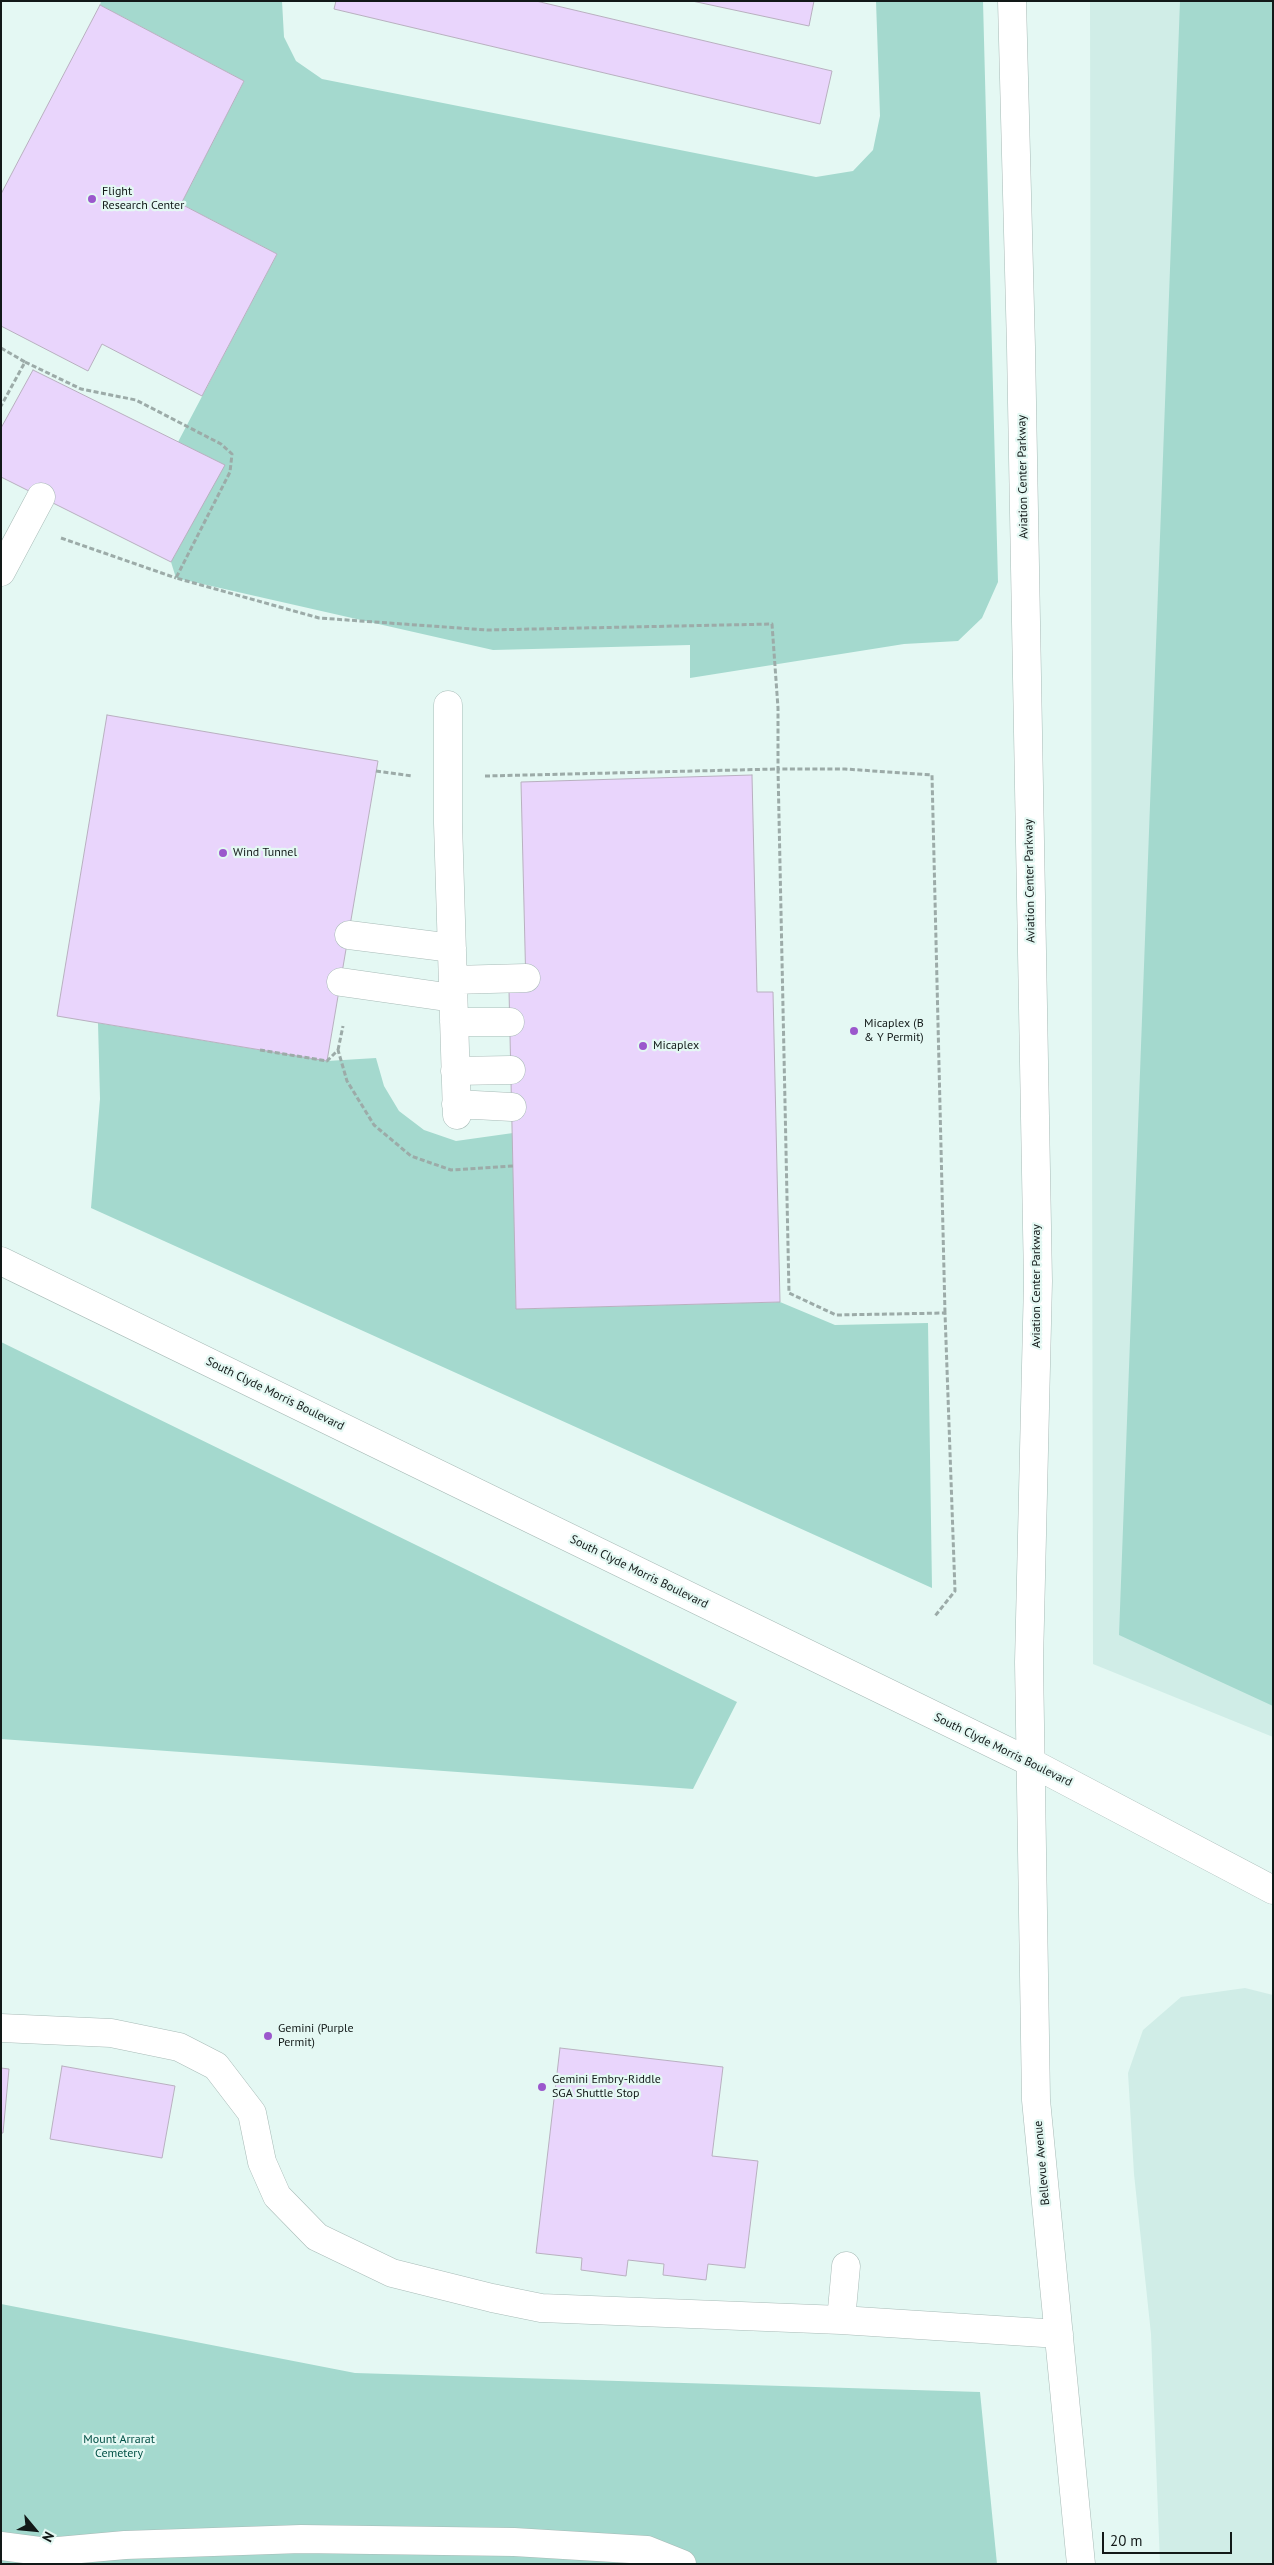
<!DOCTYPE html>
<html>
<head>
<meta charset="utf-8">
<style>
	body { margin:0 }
	#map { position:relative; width:1274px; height:2565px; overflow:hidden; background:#e4f8f3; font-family:"PT Sans",sans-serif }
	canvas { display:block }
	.frame { position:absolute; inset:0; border:2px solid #121918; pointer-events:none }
	.north { position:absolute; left:10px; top:2505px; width:50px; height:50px; -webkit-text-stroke:4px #e4f8f3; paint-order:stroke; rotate:118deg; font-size:14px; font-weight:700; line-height:20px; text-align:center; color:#121918 }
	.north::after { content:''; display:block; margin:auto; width:18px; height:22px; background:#121918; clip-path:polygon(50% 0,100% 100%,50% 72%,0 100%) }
	.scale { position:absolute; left:1102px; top:2532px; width:130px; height:22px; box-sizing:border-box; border:2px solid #121918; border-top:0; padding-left:6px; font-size:15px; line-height:18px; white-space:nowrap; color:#121918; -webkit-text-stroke:4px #e4f8f3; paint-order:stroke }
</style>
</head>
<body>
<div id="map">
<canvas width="1274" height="2565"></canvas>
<div class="frame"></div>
<div class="north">N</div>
<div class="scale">20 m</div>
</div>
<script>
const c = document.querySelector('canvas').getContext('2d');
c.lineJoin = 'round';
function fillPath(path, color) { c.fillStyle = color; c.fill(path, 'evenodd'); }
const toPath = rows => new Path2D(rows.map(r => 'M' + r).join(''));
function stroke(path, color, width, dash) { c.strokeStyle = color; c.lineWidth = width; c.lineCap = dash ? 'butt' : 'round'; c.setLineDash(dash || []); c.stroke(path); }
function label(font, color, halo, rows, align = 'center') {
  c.font = font + ' "PT Sans",sans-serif'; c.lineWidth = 4.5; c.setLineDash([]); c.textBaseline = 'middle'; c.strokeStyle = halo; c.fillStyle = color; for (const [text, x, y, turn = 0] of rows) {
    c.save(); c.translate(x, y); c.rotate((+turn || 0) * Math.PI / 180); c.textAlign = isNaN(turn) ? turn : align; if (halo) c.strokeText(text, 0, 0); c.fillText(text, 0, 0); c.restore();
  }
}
fillPath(toPath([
	[1090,1,1273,1,1273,1737,1093,1664],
	[1245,1988,1273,1995,1273,2564,1160,2564,1151,2334,1134,2174,1128,2073,1143,2030,1181,1997]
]), '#d0ede7');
fillPath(toPath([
	[101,1,282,1,284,37,296,61,322,79,816,177,853,171,873,150,880,116,876,1,983,1,998,582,982,618,958,641,904,644,690,678,690,645,493,650,176,578,171,562,224,465,178,442,277,254,181,204,244,81,100,5],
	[1180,1,1273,1,1273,1706,1119,1635],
	[98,1023,327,1061,376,1058,384,1086,399,1111,424,1130,456,1141,513,1133,516,1309,780,1302,835,1325,928,1323,932,1588,91,1208,100,1099],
	[1,1342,737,1702,693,1789,1,1739],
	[1,2304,355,2373,980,2392,997,2564,1,2564]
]), '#a4d9ce');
const building = toPath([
	[336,1,536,1,832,71,820,124,334,9,336,1],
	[692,1,814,1,809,26,692,1],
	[100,5,244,81,181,204,277,254,202,396,102,344,88,371,1,326,1,194,100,5],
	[33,370,225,465,171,562,1,477,1,428,33,370],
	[107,715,378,761,327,1061,57,1016,107,715],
	[752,775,757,992,773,992,780,1302,516,1309,509,990,526,989,521,782,752,775],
	[560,2048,723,2067,712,2156,758,2161,745,2268,708,2264,706,2280,663,2275,664,2264,628,2260,626,2276,581,2270,582,2258,536,2253,560,2048],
	[62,2066,175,2086,162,2158,50,2139,62,2066],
	[1,2068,9,2069,3,2133,1,2133,1,2068]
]);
fillPath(building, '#e9d5fc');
stroke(building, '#b8b0bf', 1);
const minor = toPath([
	[1012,1,1021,347,1038,1281,1029,1662,1036,2100,1081,2564],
	[1,572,41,497],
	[448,705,448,823,457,1115],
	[349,935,452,948],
	[453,980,526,978],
	[341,982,453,998],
	[454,1022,510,1022],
	[455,1071,511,1070],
	[456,1104,512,1107],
	[1,2028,111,2033,179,2047,216,2066,252,2113,262,2162,277,2196,317,2237,392,2273,492,2298,541,2308,841,2320,1059,2334],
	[841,2320,846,2266],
	[1,2546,47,2552,125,2545,301,2539,514,2542,647,2550,682,2564]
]);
const major = toPath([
	[1,1261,1030,1762,1273,1890]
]);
stroke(minor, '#a8bbb7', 29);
stroke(major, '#a8bbb7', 29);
stroke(toPath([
	[1,348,25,362,1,406],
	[25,362,81,389,136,400,221,444,232,454,230,472,176,578,319,618,487,630,772,624,778,708,778,769,845,769,932,775,945,1313],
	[61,538,176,578],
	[376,771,412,776],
	[485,776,778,769,789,1293,836,1315,945,1313,955,1591,935,1616],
	[260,1050,327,1061,338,1050,347,1081,374,1125,411,1156,451,1170,513,1166],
	[338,1050,343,1026]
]), '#9caba8', 3, [5, 2.5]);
stroke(minor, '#fff', 28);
stroke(major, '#fff', 28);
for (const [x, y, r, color] of [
	[92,199,5,"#9b57cc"],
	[223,853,5,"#9b57cc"],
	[854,1031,5,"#9b57cc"],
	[643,1046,5,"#9b57cc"],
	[268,2036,5,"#9b57cc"],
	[542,2087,5,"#9b57cc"]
]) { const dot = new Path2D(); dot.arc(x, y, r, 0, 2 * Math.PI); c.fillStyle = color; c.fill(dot); stroke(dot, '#e4f8f3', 2); }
label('12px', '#121918', '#e4f8f3', [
	["Flight",102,192],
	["Research Center",102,206],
	["Wind Tunnel",233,853],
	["Micaplex (B",864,1024],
	["& Y Permit)",864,1038],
	["Micaplex",653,1046],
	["Gemini (Purple",278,2029],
	["Permit)",278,2043],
	["Gemini Embry-Riddle",552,2080],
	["SGA Shuttle Stop",552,2094]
], 'left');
label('12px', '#121918', '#e4f8f3', [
	["Aviation Center Parkway",1023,477,-91],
	["Aviation Center Parkway",1030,881,-91],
	["Aviation Center Parkway",1037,1286,-90],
	["South Clyde Morris Boulevard",275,1394,26],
	["South Clyde Morris Boulevard",639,1572,26],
	["South Clyde Morris Boulevard",1003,1750,26],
	["Bellevue Avenue",1042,2163,-95]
]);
label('12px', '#004f45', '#e4f8f3', [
	["Mount Arrarat",119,2440],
	["Cemetery",119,2454]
]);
</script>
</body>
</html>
